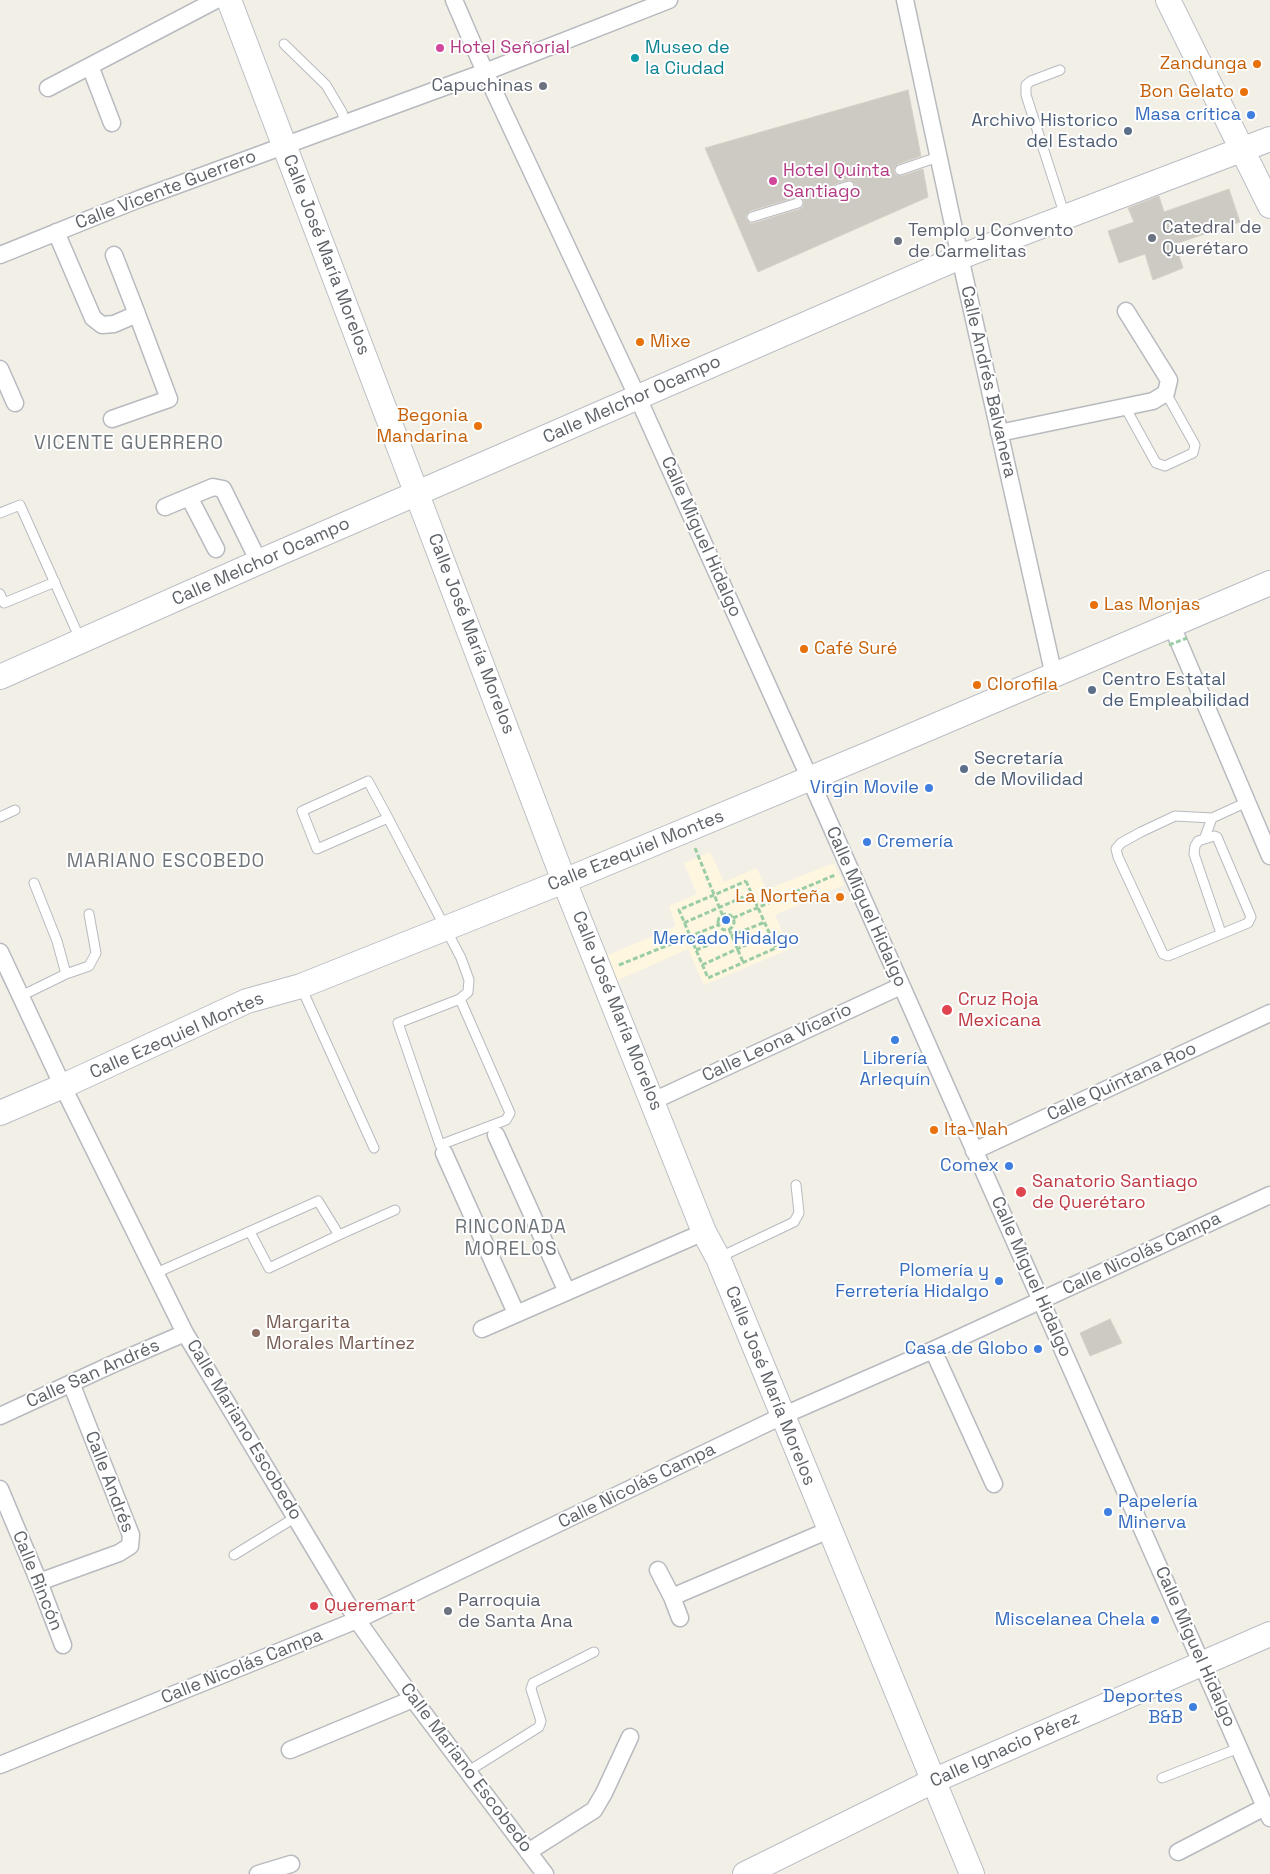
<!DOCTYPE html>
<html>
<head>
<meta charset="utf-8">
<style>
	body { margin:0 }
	canvas { display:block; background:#f2efe7 }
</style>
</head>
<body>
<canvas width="1270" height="1874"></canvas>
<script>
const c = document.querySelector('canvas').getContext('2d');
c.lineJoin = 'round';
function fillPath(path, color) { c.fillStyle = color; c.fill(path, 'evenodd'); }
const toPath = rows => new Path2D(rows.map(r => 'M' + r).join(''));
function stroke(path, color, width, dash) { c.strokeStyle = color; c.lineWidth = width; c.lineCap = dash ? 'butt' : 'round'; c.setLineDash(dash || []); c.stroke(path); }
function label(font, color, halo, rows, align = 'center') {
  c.font = font + ' "Space Grotesk",sans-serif'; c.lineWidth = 4; c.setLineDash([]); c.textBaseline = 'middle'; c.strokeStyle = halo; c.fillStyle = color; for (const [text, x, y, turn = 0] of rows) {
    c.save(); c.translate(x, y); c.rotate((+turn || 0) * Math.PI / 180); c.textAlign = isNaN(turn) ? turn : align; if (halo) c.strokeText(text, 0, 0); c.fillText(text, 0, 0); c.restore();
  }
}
fillPath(toPath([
	[710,852,724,882,757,868,766,890,834,863,844,885,775,915,790,949,704,985,688,949,616,981,606,956,676,926,669,906,697,894,684,863]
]), '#fff6df');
const building = toPath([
	[908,90,921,156,898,164,894,168,894,172,896,175,902,176,923,169,928,197,758,272,705,148,908,90],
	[848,180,851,180,855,184,853,191,840,195,834,193,833,188,835,184,848,180],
	[797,197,802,198,804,202,803,207,800,209,754,223,750,223,746,219,746,215,750,211,797,197],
	[1229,189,1240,222,1175,244,1183,268,1153,280,1145,254,1119,263,1108,231,1134,222,1128,208,1159,196,1164,212,1229,189],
	[1110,1319,1122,1343,1090,1356,1080,1333,1110,1319]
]);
fillPath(building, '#cdcac4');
stroke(building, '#d7d0c5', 1);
const lane = toPath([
	[284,44,326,85,342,112,345,123],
	[1060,70,1031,81,1026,85,1026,95,1065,216],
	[900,170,938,157],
	[839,189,849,186],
	[752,217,798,203],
	[1125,407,1156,463,1165,466,1193,453,1195,445,1166,393],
	[0,513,20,505,80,639],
	[0,594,4,603,55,582],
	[0,817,15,810],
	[388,818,317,849,302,811,368,781,388,818,461,958,469,980,468,992,460,999,398,1023,440,1145,506,1120,510,1113,460,999],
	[1205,837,1212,818],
	[1221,933,1194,854,1195,846,1198,841,1214,836,1217,837,1251,917,1248,923,1168,956,1163,954,1118,857,1116,849,1121,843,1141,832,1175,816,1212,818,1247,802],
	[66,974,89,966,96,953,89,914],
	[301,987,374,1148],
	[21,996,66,974,57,941,34,883],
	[339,1235,395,1210],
	[718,1258,794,1222,799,1213,796,1185],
	[156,1273,318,1201,339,1235,269,1268,250,1232],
	[234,1555,296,1517],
	[467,1772,539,1727,541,1721,531,1689,533,1683,594,1652],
	[1162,1778,1239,1748]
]);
const street = toPath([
	[454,0,485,72,638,398,810,779,1270,1818],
	[905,0,960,257,1054,676],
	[90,66,112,123],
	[48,88,216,0],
	[56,232,93,318,102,325,114,324,137,314,114,255],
	[0,255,139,199,485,72,669,0],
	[0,369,15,403],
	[112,419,169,399,137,314],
	[999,433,1153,401,1166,393,1169,380,1126,311],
	[189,497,216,549],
	[165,507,213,487,223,489,259,562],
	[1172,626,1270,856],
	[0,952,66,1093,185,1333,357,1620,413,1699,545,1874],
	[653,1101,901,986],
	[496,1135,567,1292],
	[974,1151,1270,1013],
	[444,1153,516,1313],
	[482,1329,704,1232],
	[933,1350,994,1484],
	[0,1416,113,1364,185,1333],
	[0,1489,39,1582,63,1645],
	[658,1570,672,1597,680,1618],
	[39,1582,119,1553,130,1546,131,1535,71,1383],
	[672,1597,829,1530],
	[290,1750,413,1699],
	[0,1765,357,1620,782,1416,933,1350,1270,1195],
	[528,1852,594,1810,604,1793,630,1737],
	[1178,1852,1265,1807],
	[258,1874,291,1864]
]);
const secondary = toPath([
	[229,0,564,881,704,1232,718,1258,972,1874],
	[1168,0,1270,206],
	[0,677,268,558,960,257,1270,139],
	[0,1113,63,1086,247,1001,301,986,564,881,871,753,1270,583],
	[745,1874,933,1781,1270,1634]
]);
stroke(lane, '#b7babf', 11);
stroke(street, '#b7babf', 19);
stroke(secondary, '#babec4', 26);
stroke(toPath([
	[695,848,722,914],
	[746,881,776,948,708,978,679,910,746,881],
	'718 922a8 8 0 1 1 16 0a8 8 0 1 1-16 0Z',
	[733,918,835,875],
	[684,923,752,893],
	[729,929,743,962],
	[772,937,777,935],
	[696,950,765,922],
	[619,965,718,925],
	[702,965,770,934]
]), '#9acda6', 3, [5, 2.5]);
stroke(lane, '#fff', 9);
stroke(street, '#fff', 16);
stroke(secondary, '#fff', 24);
stroke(toPath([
	[1169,645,1187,638]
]), '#9acda6', 3, [5, 2.5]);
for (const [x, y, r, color] of [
	[440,48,5,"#d1479c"],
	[635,58,5,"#0f9aa8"],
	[1257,64,5,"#e8710a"],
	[543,86,5,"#6b7280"],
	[1244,92,5,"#e8710a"],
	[1251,115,5,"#3f7fe0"],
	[1128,131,5,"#5c6f8a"],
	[773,181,5,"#d1479c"],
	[1152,238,5,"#6b7280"],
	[898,241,5,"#6b7280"],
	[640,342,5,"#e8710a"],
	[478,426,5,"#e8710a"],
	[1094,605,5,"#e8710a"],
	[804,649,5,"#e8710a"],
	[977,685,5,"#e8710a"],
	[1092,690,5,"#5c6f8a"],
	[964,769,5,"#5c6f8a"],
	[929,788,5,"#3f7fe0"],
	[867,842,5,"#3f7fe0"],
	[840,897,5,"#e8710a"],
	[726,920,5,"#3f7fe0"],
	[947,1010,6,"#e0444e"],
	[895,1040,5,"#3f7fe0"],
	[934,1130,5,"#e8710a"],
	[1009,1166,5,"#3f7fe0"],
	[1021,1192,6,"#e0444e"],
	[999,1281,5,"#3f7fe0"],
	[256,1333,5,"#8d6e63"],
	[1038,1349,5,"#3f7fe0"],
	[1108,1512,5,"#3f7fe0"],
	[314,1606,5,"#e0444e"],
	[448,1611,5,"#6b7280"],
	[1155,1620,5,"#3f7fe0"],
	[1193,1707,5,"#3f7fe0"]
]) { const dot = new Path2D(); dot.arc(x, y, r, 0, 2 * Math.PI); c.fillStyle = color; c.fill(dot); stroke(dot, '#fff', 2); }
label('18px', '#b23c85', '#fff', [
	["Hotel Señorial",450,48],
	["Hotel Quinta",783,171],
	["Santiago",783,192]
], 'left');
label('18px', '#0d838f', '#fff', [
	["Museo de",645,48],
	["la Ciudad",645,69]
], 'left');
label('18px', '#c56008', '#fff', [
	["Zandunga",1247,64,"right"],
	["Bon Gelato",1234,92,"right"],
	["Mixe",650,342],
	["Begonia",468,416,"right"],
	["Mandarina",468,437,"right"],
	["Las Monjas",1104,605],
	["Café Suré",814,649],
	["Clorofila",987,685],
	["La Norteña",830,897,"right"],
	["Ita-Nah",944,1130]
], 'left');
label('18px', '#5b616d', '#fff', [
	["Capuchinas",533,86,"right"],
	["Catedral de",1162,228],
	["Querétaro",1162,249],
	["Templo y Convento",908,231],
	["de Carmelitas",908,252],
	["Parroquia",458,1601],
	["de Santa Ana",458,1622]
], 'left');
label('18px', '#366cbe', '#fff', [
	["Masa crítica",1241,115],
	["Virgin Movile",919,788],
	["Cremería",877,842,"left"],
	["Mercado Hidalgo",726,939,"center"],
	["Librería",895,1059,"center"],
	["Arlequín",895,1080,"center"],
	["Comex",999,1166],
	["Plomería y",989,1271],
	["Ferretería Hidalgo",989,1292],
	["Casa de Globo",1028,1349],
	["Papelería",1118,1502,"left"],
	["Minerva",1118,1523,"left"],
	["Miscelanea Chela",1145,1620],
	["Deportes",1183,1697],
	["B&B",1183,1718]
], 'right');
label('18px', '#4e5e75', '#fff', [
	["Archivo Historico",1118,121,"right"],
	["del Estado",1118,142,"right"],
	["Centro Estatal",1102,680],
	["de Empleabilidad",1102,701],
	["Secretaría",974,759],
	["de Movilidad",974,780]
], 'left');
label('18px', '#5e6369', '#fff', [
	["Calle Vicente Guerrero",166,190,-21],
	["Calle José María Morelos",326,255,69],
	["Calle Andrés Balvanera",988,382,77],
	["Calle Melchor Ocampo",632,400,-24],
	["Calle Miguel Hidalgo",701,537,66],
	["Calle Melchor Ocampo",261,562,-24],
	["Calle José María Morelos",471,634,69],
	["Calle Ezequiel Montes",636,851,-22],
	["Calle Miguel Hidalgo",866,907,66],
	["Calle José María Morelos",617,1011,68],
	["Calle Ezequiel Montes",177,1036,-24],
	["Calle Leona Vicario",777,1043,-25],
	["Calle Quintana Roo",1122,1082,-25],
	["Calle Nicolás Campa",1142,1254,-25],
	["Calle Miguel Hidalgo",1031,1277,66],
	["Calle San Andrés",93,1374,-24],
	["Calle José María Morelos",770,1386,68],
	["Calle Mariano Escobedo",244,1430,59],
	["Calle Andrés",109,1482,69],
	["Calle Nicolás Campa",637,1486,-26],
	["Calle Rincón",37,1581,68],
	["Calle Miguel Hidalgo",1195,1647,66],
	["Calle Nicolás Campa",242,1667,-22],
	["Calle Ignacio Pérez",1005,1750,-24],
	["Calle Mariano Escobedo",466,1768,53]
]);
label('18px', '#be3a42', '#fff', [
	["Cruz Roja",958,1000],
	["Mexicana",958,1021],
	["Sanatorio Santiago",1032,1182],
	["de Querétaro",1032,1203],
	["Queremart",324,1606]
], 'left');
label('18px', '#785e54', '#fff', [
	["Margarita",266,1323],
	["Morales Martínez",266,1344]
], 'left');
c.letterSpacing = '1px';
label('19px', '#6f767b', '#fff', [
	["VICENTE GUERRERO",129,444],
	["MARIANO ESCOBEDO",166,862],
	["RINCONADA",511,1228],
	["MORELOS",511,1250]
]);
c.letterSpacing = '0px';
</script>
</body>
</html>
